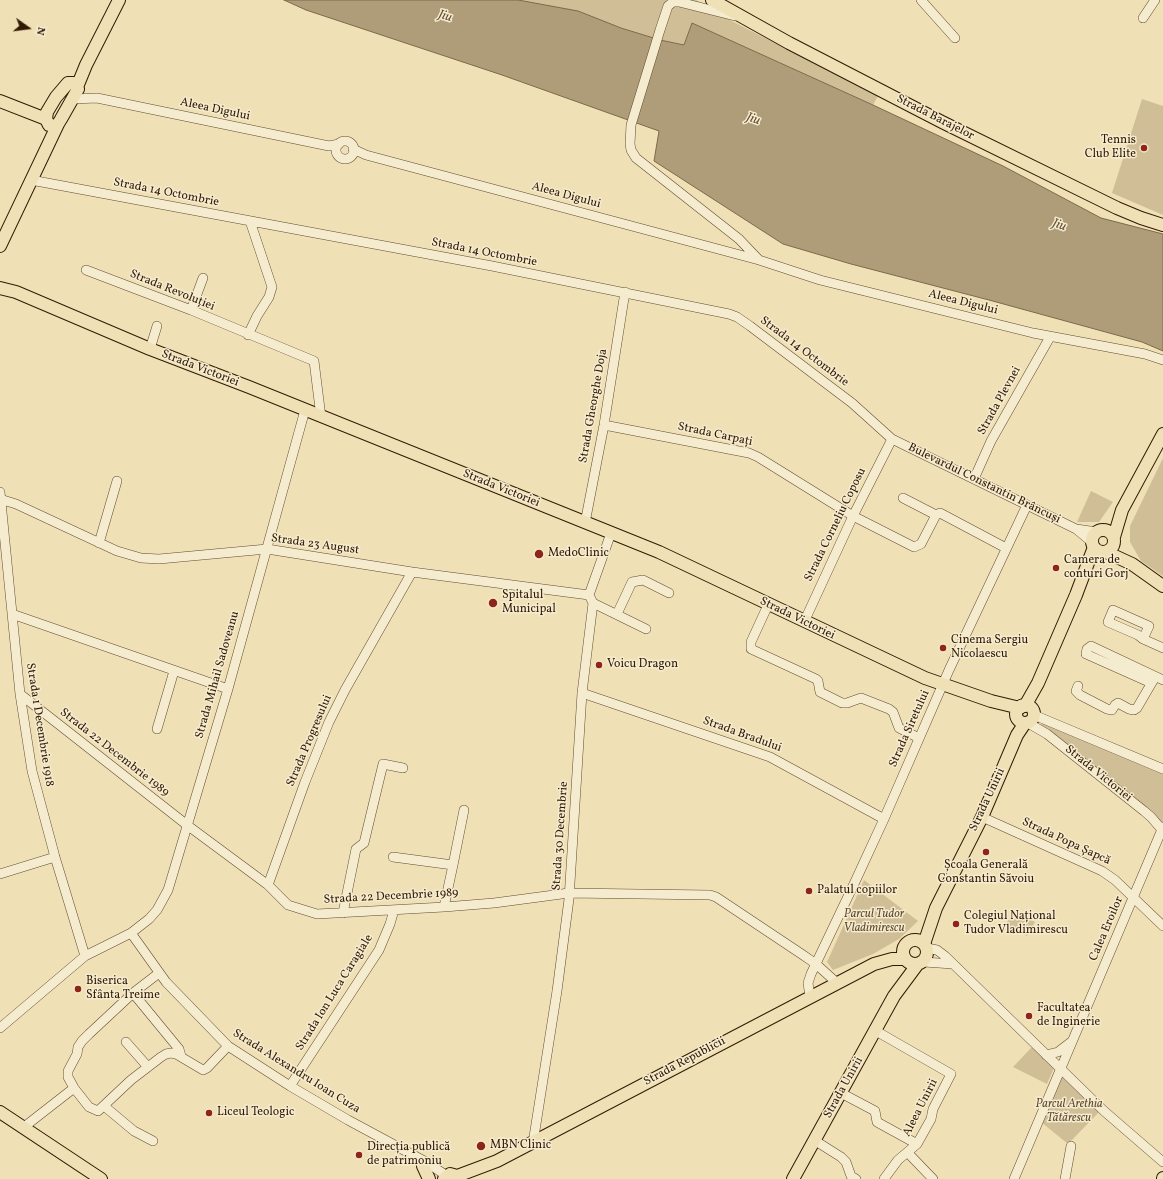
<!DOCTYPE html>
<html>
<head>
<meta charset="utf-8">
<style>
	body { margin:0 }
	#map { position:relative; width:1163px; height:1179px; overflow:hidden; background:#f0e0b5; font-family:Vollkorn,serif }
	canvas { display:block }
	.north { position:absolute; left:8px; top:8px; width:40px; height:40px; -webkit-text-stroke:3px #f5ebcf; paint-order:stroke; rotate:104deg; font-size:11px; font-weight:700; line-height:16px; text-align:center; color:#311a04 }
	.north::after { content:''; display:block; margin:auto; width:14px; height:18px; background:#311a04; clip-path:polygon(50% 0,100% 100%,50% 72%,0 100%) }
</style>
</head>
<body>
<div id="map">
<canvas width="1163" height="1179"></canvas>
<div class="north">N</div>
</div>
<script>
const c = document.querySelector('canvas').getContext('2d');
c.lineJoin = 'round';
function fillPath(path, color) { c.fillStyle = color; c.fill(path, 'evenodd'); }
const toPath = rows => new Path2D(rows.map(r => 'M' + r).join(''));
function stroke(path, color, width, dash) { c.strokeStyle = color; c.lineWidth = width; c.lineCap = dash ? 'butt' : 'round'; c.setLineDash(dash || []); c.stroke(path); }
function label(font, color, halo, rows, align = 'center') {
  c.font = font + ' Vollkorn,serif'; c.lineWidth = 3; c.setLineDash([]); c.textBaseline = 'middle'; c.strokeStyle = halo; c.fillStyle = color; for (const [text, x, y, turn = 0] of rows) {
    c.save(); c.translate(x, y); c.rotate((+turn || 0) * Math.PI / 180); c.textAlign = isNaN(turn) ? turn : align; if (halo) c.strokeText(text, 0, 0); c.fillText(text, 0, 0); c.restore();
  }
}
fillPath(toPath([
	[518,0,696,0,728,19,878,96,873,105,692,23,684,45,660,40,621,28],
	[1142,99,1163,106,1163,215,1112,193],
	[1163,458,1163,576,1141,561,1130,542,1130,526],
	[1091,491,1113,502,1099,522,1077,522],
	[1042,722,1163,772,1163,836,1156,827,1039,729],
	[864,880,918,921,899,939,873,954,833,970,827,962],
	[1014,910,1035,922,1027,936,1006,924],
	[1032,1047,1054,1068,1047,1084,1013,1067],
	[1062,1075,1100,1111,1068,1144,1041,1122]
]), '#d0be97');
const water = toPath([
	[284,0,518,0,578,11,621,28,660,40,684,45,692,23,873,105,1003,166,1101,218,1163,234,1163,351,1142,342,989,300,851,264,783,244,654,161,659,131,502,75,306,10,284,0]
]);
fillPath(water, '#af9d79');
stroke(water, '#7d694a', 1);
const minor = toPath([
	[921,0,955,38],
	[735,16,679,2,673,2,668,6,660,30,631,125,630,144,631,150,636,158,739,239,759,260],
	[1143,18,1155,0],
	[73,99,97,98,329,146,339,144],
	'336 150a9 9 0 1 1 18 0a9 9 0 1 1-18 0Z',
	[353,149,366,155,759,260,820,280,1033,333,1145,354,1163,360],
	[31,180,492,266,729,314,737,317,750,326,852,403,892,439,1076,529,1093,543],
	[86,270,191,310,314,361,321,417],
	[191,310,203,278],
	[248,335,257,316,269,297,272,287,250,221],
	[150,349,157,326],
	[604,425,749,453,758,457,853,516,914,547,921,544,936,515,940,513,1006,548],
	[974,479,991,441,1050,337],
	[0,492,20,694,32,771,55,857,85,956],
	[903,498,936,515],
	[0,499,16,504,117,551,141,558,159,559,267,549,412,572,589,595],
	[585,523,604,425,625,292],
	[1076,529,1097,532],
	[99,543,117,481],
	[593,603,646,629],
	[768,605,751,642,751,649,816,679,818,681,820,692,842,703,847,703,861,698,889,709,893,712,899,728,919,738],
	[12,614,228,689],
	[617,614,632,582,643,580,669,593],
	[804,622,853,516,892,439],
	[1143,639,1149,626,1113,610,1108,622,1138,635,1143,639,1163,648],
	[1151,683,1086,654,1087,649,1091,646,1163,680],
	[1078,686,1076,691,1080,695,1107,709,1112,710,1115,705,1118,703,1129,709,1134,710,1137,708,1154,679],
	[582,693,770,757,884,819],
	[20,694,187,825,268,885,288,905,317,914,444,907,494,903,569,893,710,895,716,897,803,955,816,964,837,983],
	[1034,715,1163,769],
	[1028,723,1047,734,1144,811,1151,817,1163,831],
	[157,729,174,671],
	[982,817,1102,871,1115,880,1163,926],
	[393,857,453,865,444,907],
	[453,865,464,810],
	[0,874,55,857],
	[268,885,305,782,329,722,345,690,412,572],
	[343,913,356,849,364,843,383,764,403,768],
	[131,933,166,982,228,1046,290,1086,348,1120,426,1162,447,1176],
	[927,948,937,950,945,956,1104,1111,1163,1162],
	[924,962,953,964],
	[159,973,133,993,89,1034,82,1041,78,1047,77,1054,68,1071,68,1077,74,1088,89,1107,98,1111,131,1080,161,1057,166,1054,171,1053,176,1054,203,1070,207,1068,228,1046],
	[133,993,179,1049,181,1056],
	[810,997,808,983,811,974,854,884,884,819,949,670,1027,505],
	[0,1028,85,956,131,933,149,919,157,910,168,890,228,689,305,410],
	[876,1031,951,1074,933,1109,931,1119,917,1144,898,1160,884,1179],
	[126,1042,148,1067],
	[1046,1055,1058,1052,1071,1042],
	[290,1086,379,950,390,924,394,910],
	[841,1093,875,1111,877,1122,917,1144],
	[104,1106,134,1131,153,1141],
	[24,1127,74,1088],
	[814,1140,841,1157,846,1162,851,1176,856,1179],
	[533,1143,557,991,569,899,582,693,593,603,589,595,611,533],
	[908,1153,933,1179],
	[1014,1179,1163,827],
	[1065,1179,1071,1146]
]);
const major = toPath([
	[712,0,789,43,942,122,1117,208,1141,218,1163,225],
	[68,83,74,83,78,89,61,119,58,124,53,126,49,125,46,119,47,112,56,97,68,83],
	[77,87,86,65,119,0],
	[0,101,46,119],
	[0,246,58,124],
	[0,288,16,292,150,349,249,387,659,552,925,678,991,701,1020,708],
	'1092 541a11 11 0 1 1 22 0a11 11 0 1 1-22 0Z',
	[1114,537,1122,510,1163,434],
	[1106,552,1132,564,1163,586],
	'1016 714a9 9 0 1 1 18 0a9 9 0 1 1-18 0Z',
	[1025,706,1038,683,1076,595,1094,547],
	'903 952a12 12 0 1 1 24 0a12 12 0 1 1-24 0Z',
	[924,944,936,908,982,817,1017,735,1025,723],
	[0,1112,101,1179],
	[423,1166,429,1179],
	[457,1176,497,1161,874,964,892,959,905,959],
	[444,1179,450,1174,457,1176,460,1179],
	[793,1179,894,996,917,965],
	[1163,1179,1163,1178]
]);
stroke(minor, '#614c30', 10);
stroke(major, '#311a04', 14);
stroke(minor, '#f5ebcf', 9);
stroke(major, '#f0e0b5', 12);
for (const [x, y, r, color] of [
	[1144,148,4,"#8f2418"],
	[539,554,5,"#8f2418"],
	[1056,568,4,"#8f2418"],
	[493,603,5,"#8f2418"],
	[943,648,4,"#8f2418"],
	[599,665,4,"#8f2418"],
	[986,852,4,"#8f2418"],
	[809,891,4,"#8f2418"],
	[956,924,4,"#8f2418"],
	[78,989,4,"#8f2418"],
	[1029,1016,4,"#8f2418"],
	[209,1113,4,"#8f2418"],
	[481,1146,5,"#8f2418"],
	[359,1155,4,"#8f2418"]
]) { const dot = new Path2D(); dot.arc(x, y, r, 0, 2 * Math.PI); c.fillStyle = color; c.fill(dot); stroke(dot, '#f5ebcf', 1.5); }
label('12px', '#311a04', '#f5ebcf', [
	["Aleea Digului",215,110,12],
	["Strada Barajelor",935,118,27],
	["Strada 14 Octombrie",166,193,11],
	["Aleea Digului",566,196,15],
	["Strada 14 Octombrie",484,253,11],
	["Strada Revoluției",172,291,22],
	["Aleea Digului",963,303,14],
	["Strada 14 Octombrie",804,352,37],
	["Strada Victoriei",200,369,21],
	["Strada Plevnei",1000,401,-61],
	["Strada Gheorghe Doja",594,406,-80],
	["Strada Carpați",715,435,12],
	["Bulevardul Constantin Brâncuși",984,484,26],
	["Strada Victoriei",501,489,22],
	["Strada Corneliu Coposu",836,525,-64],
	["Strada 23 August",315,545,8],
	["Strada Victoriei",797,619,26],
	["Strada Mihail Sadoveanu",218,675,-74],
	["Strada 1 Decembrie 1918",39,725,81],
	["Strada Siretului",910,729,-66],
	["Strada Bradului",742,735,20],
	["Strada Progresului",310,741,-67],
	["Strada 22 Decembrie 1989",114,753,38],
	["Strada Victoriei",1098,774,39],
	["Strada Unirii",988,800,-65],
	["Strada 30 Decembrie",561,836,-86],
	["Strada Popa Șapcă",1066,842,25],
	["Strada 22 Decembrie 1989",391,897,-3],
	["Calea Eroilor",1107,929,-67],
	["Strada Ion Luca Caragiale",335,993,-58],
	["Strada Republicii",685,1062,-28],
	["Strada Alexandru Ioan Cuza",296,1072,32],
	["Strada Unirii",844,1088,-61],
	["Aleea Unirii",921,1108,-63]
]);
label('12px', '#311a04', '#f5ebcf', [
	["Tennis",1136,141,"right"],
	["Club Elite",1136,155,"right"],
	["MedoClinic",548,554],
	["Camera de",1064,561],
	["conturi Gorj",1064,575],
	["Spitalul",502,596],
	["Municipal",502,610],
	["Cinema Sergiu",951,641],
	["Nicolaescu",951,655],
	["Voicu Dragon",607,665],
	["Școala Generală",986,866,"center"],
	["Constantin Săvoiu",986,880,"center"],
	["Palatul copiilor",817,891],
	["Colegiul Național",964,917],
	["Tudor Vladimirescu",964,931],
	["Biserica",86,982],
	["Sfânta Treime",86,996],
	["Facultatea",1037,1009],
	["de Inginerie",1037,1023],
	["Liceul Teologic",217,1113],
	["MBN Clinic",490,1146],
	["Direcția publică",367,1148],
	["de patrimoniu",367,1162]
], 'left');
label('italic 12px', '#614b30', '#f5ebcf', [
	["Parcul Tudor",874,915],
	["Vladimirescu",874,929],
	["Parcul Arethia",1069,1105],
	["Tătărescu",1069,1119]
]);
label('italic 13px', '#634e33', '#f5ebcf', [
	["Jiu",445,17,16],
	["Jiu",753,120,19],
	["Jiu",1059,226,19]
]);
</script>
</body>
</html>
